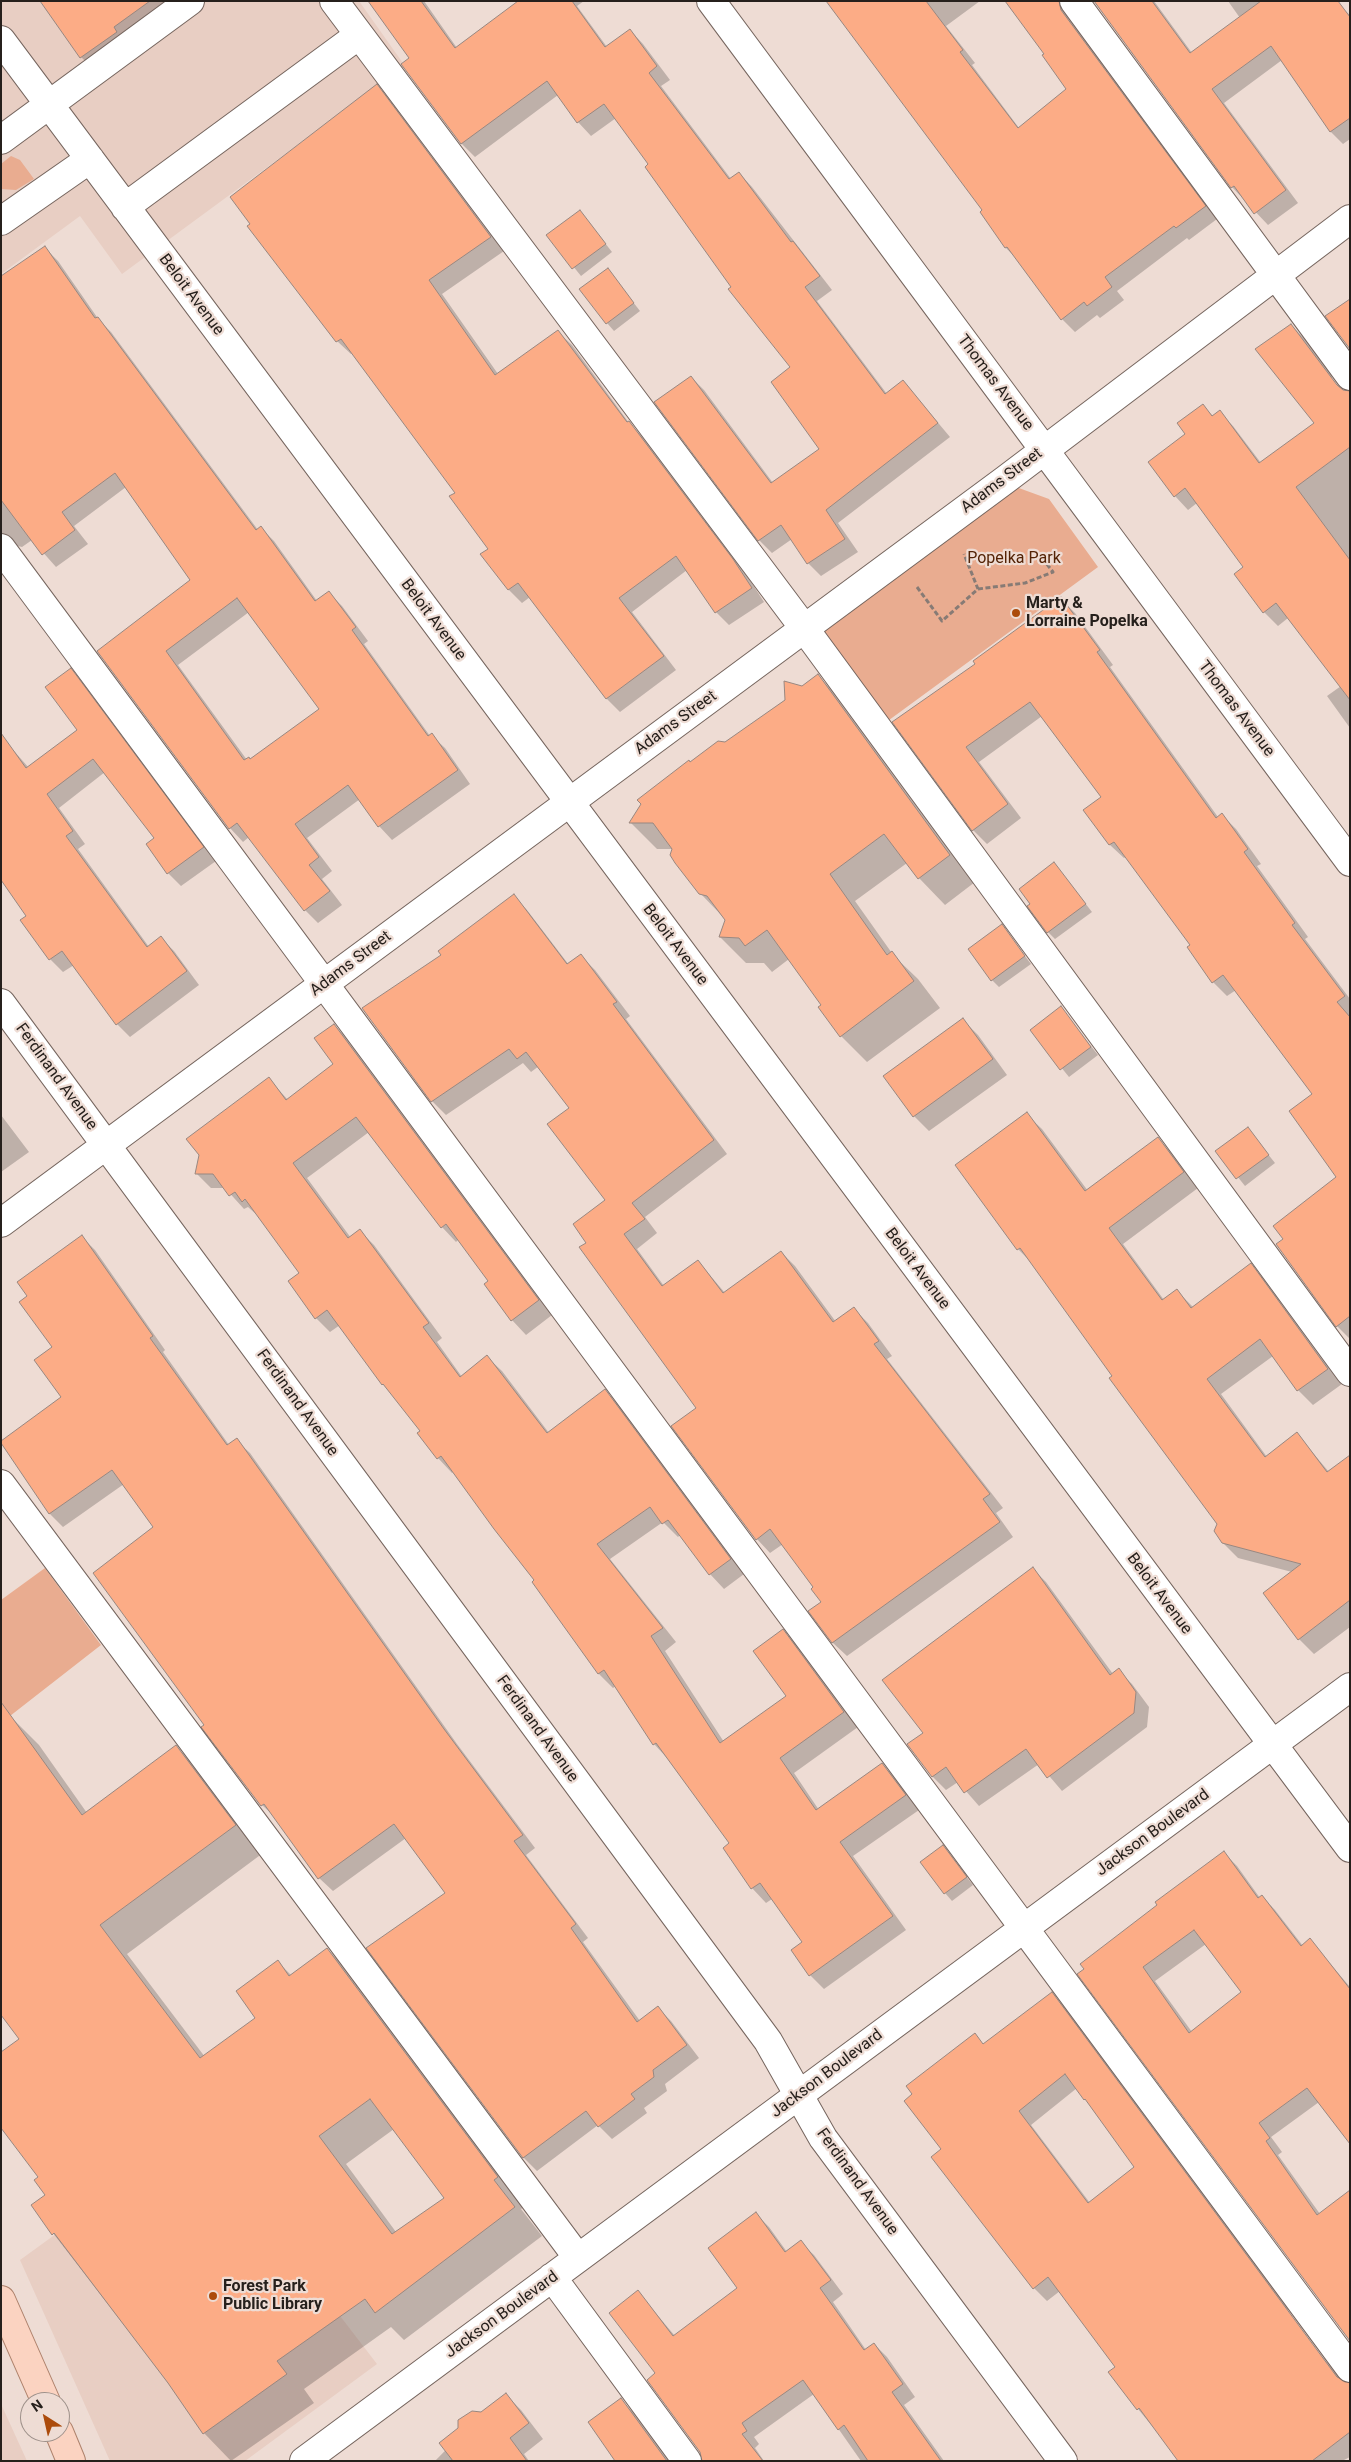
<!DOCTYPE html>
<html>
<head>
<meta charset="utf-8">
<style>
	body { margin:0 }
	#map { position:relative; width:1351px; height:2462px; overflow:hidden; background:#eedcd4; font-family:Roboto,sans-serif }
	canvas { display:block }
	.frame { position:absolute; inset:0; border:2px solid #26201c; pointer-events:none }
	.north { position:absolute; left:20px; top:2392px; width:50px; height:50px; box-sizing:border-box; background:#eedcd4; border:1px solid #9e918a; border-radius:50%; rotate:325deg; font-size:14px; font-weight:700; line-height:20px; text-align:center; color:#26201c }
	.north::after { content:''; display:block; margin:auto; width:18px; height:22px; background:#ac4b0b; clip-path:polygon(50% 0,100% 100%,50% 72%,0 100%) }
</style>
</head>
<body>
<div id="map">
<canvas width="1351" height="2462"></canvas>
<div class="frame"></div>
<div class="north">N</div>
</div>
<script>
const c = document.querySelector('canvas').getContext('2d');
c.lineJoin = 'round';
function fillPath(path, color) { c.fillStyle = color; c.fill(path, 'evenodd'); }
const toPath = rows => new Path2D(rows.map(r => 'M' + r).join(''));
function stroke(path, color, width, dash) { c.strokeStyle = color; c.lineWidth = width; c.lineCap = dash ? 'butt' : 'round'; c.setLineDash(dash || []); c.stroke(path); }
function label(font, color, halo, rows, align = 'center') {
  c.font = font + ' Roboto,sans-serif'; c.lineWidth = 4.5; c.setLineDash([]); c.textBaseline = 'middle'; c.strokeStyle = halo; c.fillStyle = color; for (const [text, x, y, turn = 0] of rows) {
    c.save(); c.translate(x, y); c.rotate((+turn || 0) * Math.PI / 180); c.textAlign = isNaN(turn) ? turn : align; if (halo) c.strokeText(text, 0, 0); c.fillText(text, 0, 0); c.restore();
  }
}
fillPath(toPath([
	[1,1,359,1,405,66,122,274,80,216,1,274],
	[198,2131,377,2364,245,2461,110,2461,20,2260],
	[1,2404,27,2461,1,2461]
]), '#e8cec3');
fillPath(toPath([
	[11,156,20,160,34,179,16,190,1,189,1,164],
	[1016,487,1049,499,1098,567,885,723,821,633],
	[45,1568,101,1645,1,1723,1,1600]
]), '#e9ac90');
fillPath(toPath([
	[42,1,190,1,98,73,81,57],
	[370,1,424,1,457,48,520,1,584,1,577,6,607,47,630,30,643,44,670,80,661,86,731,179,739,173,752,187,832,290,817,301,887,394,903,381,950,437,838,523,858,552,821,576,808,563,792,539,772,553,759,540,656,403,691,377,704,390,773,483,821,449,792,368,733,287,650,164,616,118,591,136,578,122,558,95,475,157,462,144,403,65,411,58],
	[828,1,980,1,946,26,975,63,972,65,1019,128,1068,89,1045,54,1006,1,1077,1,1071,17,1074,24,1217,219,1189,240,1187,238,1117,291,1124,300,1100,318,1097,315,1075,332,1062,319,1017,259,1006,248,984,210],
	[1095,1,1154,1,1192,53,1240,18,1228,1,1334,1,1350,15,1350,139,1343,144,1330,131,1282,60,1224,103,1298,203,1268,225,1232,187],
	[376,85,390,99,504,251,442,294,498,374,558,332,572,345,629,423,642,436,746,574,764,602,729,625,716,612,687,570,632,612,676,670,620,712,607,699,530,597,522,603,509,590,482,555,489,549,456,493,353,353,351,354,337,341],
	[580,211,612,252,581,276,548,235],
	[44,247,58,261,99,320,111,332,258,530,261,528,274,541,317,601,329,593,342,606,368,641,364,644,430,736,431,735,445,748,470,784,392,840,379,826,360,799,307,838,332,871,322,879,342,905,318,923,305,910,249,837,243,842,230,828,99,651,191,581,126,487,74,526,88,544,56,567,32,540,22,547,14,545,1,554,1,331],
	[249,612,320,709,250,760,247,760,178,665],
	[608,270,640,311,614,331,607,323],
	[1291,325,1305,339,1333,376,1328,379,1350,408,1350,728,1327,696,1341,686,1288,618,1278,626,1264,612,1245,567,1197,503,1188,510,1175,496,1187,435,1203,406,1213,416,1219,412,1233,426,1261,463,1315,423],
	[1061,599,1075,613,1113,665,1110,667,1218,817,1222,815,1236,829,1261,864,1257,866,1308,937,1305,939,1350,999,1350,1339,1337,1326,1285,1239,1338,1177,1313,1094,1236,990,1227,996,1213,982,1191,945,1127,856,1124,858,1110,845,1085,810,1103,797,1042,716,979,762,1021,818,987,844,973,830,894,722,977,664],
	[71,670,83,683,216,861,181,886,168,873,156,838,105,772,59,808,85,844,78,849,149,947,161,938,174,951,199,985,130,1037,117,1024,74,965,63,972,50,959,22,920,28,916,7,743,29,768,78,730],
	[818,676,844,702,975,882,945,905,919,878,907,863,855,901,894,956,918,979,940,1008,867,1062,841,1036,822,1005,789,959,772,972,764,963,746,963,720,937,726,920,700,893,673,849,657,849,631,823,642,804,690,764,725,744],
	[1054,863,1092,912,1055,939,1048,932],
	[513,896,527,910,569,965,581,956,595,970,630,1016,626,1019,727,1154,645,1217,657,1233,637,1249,664,1286,698,1261,725,1293,781,1252,795,1266,836,1322,854,1309,868,1323,892,1356,887,1359,1003,1508,996,1513,1013,1537,847,1656,833,1643,810,1611,823,1602,783,1544,770,1553,757,1539,698,1408,588,1243,607,1201,571,1108,539,1066,531,1072,523,1063,446,1115,432,1101,443,955],
	[1002,926,1031,964,999,987,992,980],
	[1061,1008,1098,1055,1069,1077,1031,1030],
	[963,1020,978,1035,1007,1075,929,1131,914,1116],
	[334,1025,348,1039,552,1315,526,1335,512,1320,485,1284,490,1281,458,1240,456,1242,442,1227,369,1132,307,1178,351,1238,360,1231,374,1245,442,1338,437,1342,462,1377,487,1357,502,1371,549,1433,605,1391,619,1405,744,1574,724,1589,710,1574,680,1535,678,1537,663,1522,610,1559,676,1642,665,1651,724,1742,787,1696,783,1631,797,1645,858,1727,794,1773,819,1810,882,1764,896,1779,919,1810,853,1856,906,1930,824,1989,810,1975,804,1942,772,1899,766,1903,752,1888,724,1848,731,1844,668,1759,654,1744,616,1686,613,1688,599,1674,533,1582,536,1580,454,1471,452,1473,438,1458,422,1431,383,1384,340,1325,330,1332,316,1318,301,1274,257,1215,248,1207,244,1209,225,1188,211,1188,197,1174,269,1079,288,1100,335,1064],
	[1026,1114,1042,1129,1088,1191,1158,1139,1173,1154,1198,1188,1123,1244,1164,1300,1177,1291,1193,1307,1250,1265,1266,1280,1342,1384,1313,1405,1298,1390,1273,1356,1221,1394,1267,1457,1297,1434,1329,1472,1350,1464,1350,1627,1314,1654,1299,1639,1292,1572,1238,1558,1222,1542,1219,1524,1033,1264,1018,1249],
	[1,1115,29,1152,1,1172],
	[1248,1129,1275,1163,1245,1186,1217,1151],
	[82,1237,95,1250,165,1350,163,1352,229,1445,236,1440,250,1453,457,1744,535,1848,526,1855,588,1938,583,1942,640,2021,658,2008,671,2021,699,2058,665,2084,667,2091,644,2108,647,2113,612,2139,598,2125,537,2171,524,2158,368,1948,447,1893,406,1838,333,1891,319,1878,276,1818,262,1805,206,1725,155,1528,124,1484,63,1527,50,1514,2,1442,63,1397,54,1347],
	[1032,1568,1046,1582,1113,1674,1118,1670,1132,1684,1149,1707,1147,1727,1062,1791,1039,1764,979,1806,958,1782,946,1790,932,1776,925,1733],
	[11,1717,39,1745,87,1813,176,1747,204,1775,263,1853,127,1954,205,2057,257,2018,278,1962,292,1976,327,1949,355,1977,525,2206,521,2209,542,2236,404,2340,391,2327,304,2389,314,2403,231,2461,204,2433,169,2383,32,2206,46,2195,40,2177,21,2039],
	[394,2129,445,2198,396,2232,346,2164],
	[943,1847,973,1885,952,1901,945,1893],
	[1224,1853,1237,1866,1260,1898,1262,1896,1275,1910,1303,1946,1310,1940,1350,1987,1350,2142,1319,2102,1271,2137,1282,2152,1278,2155,1320,2214,1350,2266,1079,1974],
	[1206,1944,1243,1993,1192,2032,1155,1981],
	[1052,1994,1065,2007,1289,2309,1195,2374,1310,2343,1346,2384,1350,2384,1350,2457,1342,2461,1181,2461,1138,2409,1117,2367,1060,2291,1047,2301,1034,2288,943,2149,975,2035,984,2045],
	[1077,2088,1136,2167,1090,2203,1031,2125],
	[756,2214,769,2227,787,2252,800,2242,814,2255,843,2294,833,2302,866,2350,874,2344,887,2357,915,2397,904,2405,944,2461,861,2461,814,2394,754,2437,759,2444,755,2448,764,2461,704,2461,701,2451,657,2373,638,2292,675,2336,739,2288],
	[506,2395,521,2410,543,2439,524,2454,529,2461,435,2461,481,2414],
	[621,2400,634,2413,670,2461,626,2461]
]), '#0003');
const building = toPath([
	[40,1,150,1,114,27,117,32,80,58,40,1],
	[368,1,421,1,455,48,518,1,572,1,605,47,630,29,657,66,649,73,729,179,739,172,791,242,793,241,820,276,805,287,885,394,903,380,938,423,826,510,845,539,807,564,781,525,758,541,654,402,691,376,771,483,819,449,771,382,790,367,728,289,731,287,645,167,648,164,604,104,577,123,547,81,461,144,401,64,409,58,368,1],
	[826,1,926,1,963,50,960,52,1018,128,1066,89,1042,55,1044,54,1005,1,1059,1,1061,10,1206,206,1176,228,1174,226,1105,277,1112,287,1087,306,1084,302,1061,320,1007,247,1005,248,980,212,982,210,826,1],
	[1094,1,1152,1,1190,53,1261,1,1338,1,1350,17,1350,118,1330,132,1271,46,1212,89,1286,190,1254,214,1234,186,1231,188,1094,1],
	[377,84,491,237,429,280,495,375,558,330,627,422,629,421,733,559,752,588,715,613,676,556,619,598,664,656,606,699,518,583,508,590,480,554,488,549,449,496,455,493,341,339,336,342,247,226,250,224,230,197,377,84],
	[580,210,606,244,572,269,546,235,580,210],
	[45,246,95,318,98,317,256,530,261,526,315,601,329,591,356,627,352,630,428,736,432,733,458,770,378,827,348,785,295,824,319,857,309,865,330,891,304,911,237,823,229,829,97,651,190,580,115,473,62,512,75,530,42,555,1,500,1,276,45,246],
	[237,598,319,709,250,759,249,757,244,760,166,651,237,598],
	[608,268,634,303,606,324,579,289,608,268],
	[1350,299,1350,349,1325,316,1350,299],
	[1291,324,1337,385,1343,390,1350,391,1350,447,1296,487,1350,560,1350,700,1276,603,1263,613,1234,574,1243,567,1185,488,1174,497,1148,462,1185,434,1177,423,1203,404,1212,416,1220,410,1259,463,1314,423,1255,349,1291,324],
	[1061,597,1100,650,1097,652,1216,818,1222,813,1248,849,1244,852,1295,923,1292,925,1345,996,1337,1002,1350,1017,1350,1316,1336,1327,1276,1244,1283,1239,1273,1226,1336,1177,1289,1111,1312,1094,1223,975,1212,983,1187,947,1190,945,1114,842,1109,845,1083,810,1101,797,1030,702,966,747,1008,804,972,831,892,722,975,664,973,661,1061,597],
	[71,668,204,847,167,874,146,844,154,838,93,759,47,794,73,831,66,836,147,947,161,936,187,971,116,1025,62,951,49,960,20,920,26,916,1,880,1,733,26,768,77,730,45,687,71,668],
	[818,674,950,855,918,879,884,834,830,874,887,955,892,951,914,981,840,1037,818,1007,821,1005,767,930,745,946,739,938,719,937,725,920,707,896,699,894,675,863,670,855,672,849,653,823,629,823,641,804,637,800,689,760,690,762,718,741,725,742,785,700,784,681,802,686,818,674],
	[1054,862,1086,904,1047,933,1027,906,1030,904,1019,889,1054,862],
	[514,894,567,964,581,954,617,1002,613,1004,714,1140,632,1203,645,1219,624,1234,662,1286,698,1260,723,1293,781,1251,833,1322,854,1307,879,1341,874,1344,990,1494,983,1499,1000,1522,832,1643,808,1611,821,1602,811,1589,813,1587,770,1529,756,1540,671,1426,696,1408,579,1247,586,1243,573,1224,605,1200,547,1124,569,1108,526,1052,517,1059,509,1049,431,1102,362,1008,441,955,438,951,514,894],
	[1002,924,1025,956,991,981,968,949,1002,924],
	[1061,1006,1091,1047,1060,1070,1030,1030,1061,1006],
	[963,1018,993,1059,913,1117,883,1076,963,1018],
	[334,1024,539,1300,511,1321,484,1284,488,1281,446,1224,441,1228,356,1117,293,1163,348,1238,360,1229,429,1323,423,1327,460,1377,487,1355,547,1433,605,1389,731,1559,709,1575,668,1520,662,1524,650,1507,597,1544,663,1628,651,1636,720,1743,786,1696,753,1651,783,1629,844,1712,780,1758,816,1810,882,1763,906,1795,840,1842,893,1916,809,1976,791,1950,802,1942,760,1883,751,1889,723,1848,729,1843,656,1743,653,1745,604,1670,598,1674,532,1582,534,1580,494,1529,441,1456,437,1459,417,1433,420,1431,383,1384,382,1385,327,1310,315,1319,288,1281,299,1273,245,1199,242,1202,235,1192,229,1196,213,1174,195,1174,199,1155,186,1139,269,1077,286,1100,333,1064,314,1038,334,1024],
	[1027,1112,1085,1191,1158,1137,1184,1172,1109,1228,1162,1300,1177,1289,1191,1308,1251,1263,1328,1369,1297,1391,1260,1339,1207,1379,1265,1457,1297,1432,1327,1472,1350,1455,1350,1600,1298,1640,1263,1593,1301,1564,1222,1543,1214,1531,1217,1524,1109,1378,1112,1376,1020,1248,1017,1250,955,1165,1027,1112],
	[1248,1127,1269,1155,1236,1179,1215,1151,1248,1127],
	[82,1235,153,1336,150,1338,227,1445,237,1438,444,1729,523,1835,514,1841,576,1924,571,1928,637,2022,658,2006,687,2045,653,2070,654,2077,631,2094,635,2099,598,2127,586,2111,523,2158,366,1948,445,1893,394,1824,318,1879,264,1804,261,1806,201,1727,204,1725,93,1573,153,1527,112,1470,49,1514,1,1443,1,1441,61,1397,34,1360,52,1347,19,1302,27,1296,17,1282,82,1235],
	[1033,1567,1110,1675,1119,1668,1136,1692,1134,1713,1047,1778,1026,1749,964,1793,946,1767,932,1777,907,1744,923,1733,882,1680,1033,1567],
	[1,1702,82,1815,176,1745,236,1825,100,1925,200,2058,255,2018,236,1991,278,1960,289,1976,327,1948,498,2177,494,2180,515,2207,375,2313,365,2299,277,2361,287,2374,203,2434,168,2383,54,2233,52,2235,31,2205,45,2195,34,2180,38,2177,1,2128,1,2052,19,2039,1,2015,1,1702],
	[370,2099,444,2198,392,2234,319,2136,370,2099],
	[943,1845,967,1877,944,1894,920,1862,943,1845],
	[1224,1851,1258,1898,1262,1895,1301,1946,1310,1938,1350,1989,1350,2144,1307,2088,1259,2123,1270,2138,1266,2141,1317,2215,1350,2190,1350,2341,1077,1974,1084,1969,1080,1964,1157,1905,1155,1902,1224,1851],
	[1194,1930,1241,1992,1189,2033,1143,1967,1194,1930],
	[1052,1992,1337,2377,1350,2383,1350,2432,1312,2461,1178,2461,1139,2408,1137,2410,1108,2372,1115,2367,1048,2277,1033,2289,931,2157,941,2149,904,2101,912,2094,906,2086,975,2033,983,2044,1052,1992],
	[1065,2074,1084,2100,1085,2099,1134,2167,1088,2203,1019,2111,1065,2074],
	[756,2212,785,2252,801,2240,831,2280,820,2288,864,2350,874,2343,903,2384,892,2392,941,2461,868,2461,844,2425,838,2430,803,2380,742,2423,747,2431,742,2434,763,2461,702,2461,700,2452,647,2380,655,2373,609,2313,638,2290,673,2336,737,2288,708,2248,756,2212],
	[506,2393,529,2423,510,2438,527,2461,453,2461,439,2443,458,2428,458,2420,472,2411,481,2412,506,2393],
	[621,2398,667,2461,615,2461,588,2422,621,2398]
]);
fillPath(building, '#fcac86');
stroke(building, '#988780', 1);
const minor = toPath([
	[334,1,804,628,1350,1372],
	[711,1,1350,862],
	[1074,1,1350,376],
	[1,40,1350,1848],
	[1,140,190,1],
	[125,207,359,35],
	[1,221,90,159],
	[1,548,1350,2368],
	[1,1003,768,2041,823,2138,1063,2461],
	[1,1223,1005,480,1350,219],
	[1,1484,578,2258],
	[552,2277,687,2461],
	[304,2461,1350,1687]
]);
const major = toPath([
	[1,2300,46,2402],
	[59,2432,71,2461]
]);
stroke(minor, '#75655e', 30);
stroke(major, '#ae826c', 30);
stroke(toPath([
	[917,587,942,621,978,589,964,554],
	[978,589,1025,583,1053,572,1046,563,1060,555]
]), '#877b75', 3, [5, 2.5]);
stroke(minor, '#fff', 28);
stroke(major, '#fbd3c1', 28);
for (const [x, y, r, color] of [
	[1016,613,5,"#ac4b0b"],
	[213,2296,5,"#ac4b0b"]
]) { const dot = new Path2D(); dot.arc(x, y, r, 0, 2 * Math.PI); c.fillStyle = color; c.fill(dot); stroke(dot, '#eedcd4', 2); }
label('16px', '#26201c', '#eedcd4', [
	["Beloit Avenue",191,295,53],
	["Thomas Avenue",995,383,53],
	["Adams Street",1002,481,-37],
	["Beloit Avenue",433,620,53],
	["Thomas Avenue",1236,709,53],
	["Adams Street",676,723,-36],
	["Beloit Avenue",675,945,53],
	["Adams Street",351,964,-37],
	["Ferdinand Avenue",56,1077,54],
	["Beloit Avenue",917,1269,53],
	["Ferdinand Avenue",297,1403,54],
	["Beloit Avenue",1159,1594,53],
	["Ferdinand Avenue",537,1729,54],
	["Jackson Boulevard",1153,1833,-36],
	["Jackson Boulevard",827,2074,-37],
	["Ferdinand Avenue",857,2182,54],
	["Jackson Boulevard",502,2315,-36]
]);
label('16px', '#542306', '#eedcd4', [
	["Popelka Park",1014,559]
]);
label('bold 16px', '#26201c', '#eedcd4', [
	["Marty &",1026,604],
	["Lorraine Popelka",1026,622],
	["Forest Park",223,2287],
	["Public Library",223,2305]
], 'left');
</script>
</body>
</html>
